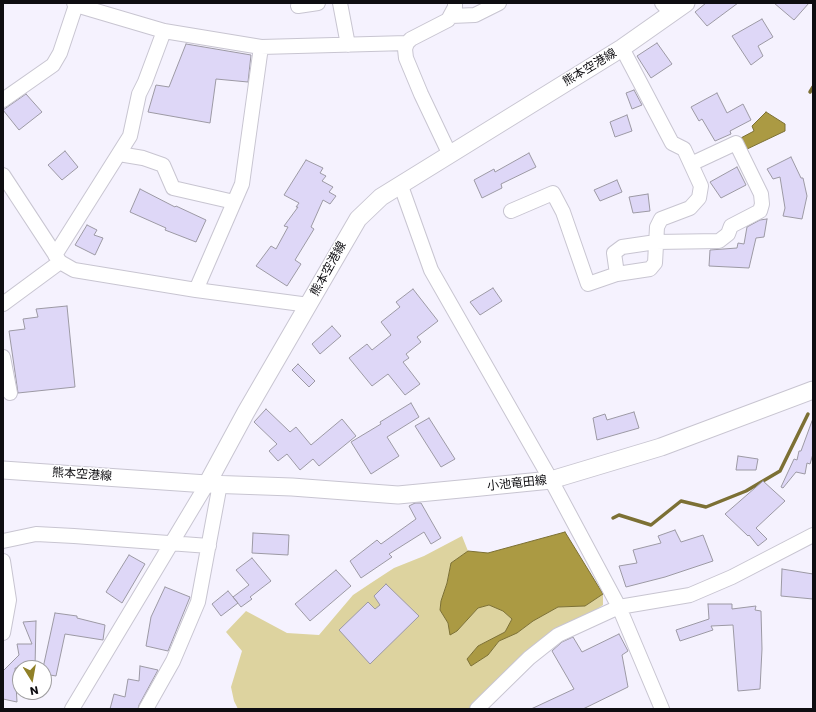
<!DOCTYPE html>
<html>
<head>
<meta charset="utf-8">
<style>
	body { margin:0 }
	#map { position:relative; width:816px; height:712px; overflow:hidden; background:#f5f2fe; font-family:Poppins,sans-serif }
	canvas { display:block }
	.frame { position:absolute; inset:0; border:4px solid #0e0d11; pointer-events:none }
	.north { position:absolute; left:12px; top:660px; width:40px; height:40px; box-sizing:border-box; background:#fff; border:1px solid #9f9ea0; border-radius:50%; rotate:169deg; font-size:11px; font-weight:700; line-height:16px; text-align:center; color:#0e0d11 }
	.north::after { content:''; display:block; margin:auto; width:14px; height:18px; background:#908027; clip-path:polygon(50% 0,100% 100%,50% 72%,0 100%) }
</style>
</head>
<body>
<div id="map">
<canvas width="816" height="712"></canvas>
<div class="frame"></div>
<div class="north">N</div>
</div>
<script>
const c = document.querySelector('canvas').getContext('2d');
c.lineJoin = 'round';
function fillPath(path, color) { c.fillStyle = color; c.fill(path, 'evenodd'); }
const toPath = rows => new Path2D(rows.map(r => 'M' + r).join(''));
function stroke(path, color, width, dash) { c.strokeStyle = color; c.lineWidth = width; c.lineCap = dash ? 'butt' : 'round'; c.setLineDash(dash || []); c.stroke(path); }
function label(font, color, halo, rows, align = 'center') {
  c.font = font + ' Poppins,"Noto Sans JP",sans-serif'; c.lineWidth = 3; c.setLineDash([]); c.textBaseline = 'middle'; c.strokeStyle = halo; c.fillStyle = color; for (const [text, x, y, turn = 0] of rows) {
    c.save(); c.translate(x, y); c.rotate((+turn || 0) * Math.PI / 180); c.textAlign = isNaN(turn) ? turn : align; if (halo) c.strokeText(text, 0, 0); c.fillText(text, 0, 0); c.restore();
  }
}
fillPath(toPath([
	[462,536,468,551,451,563,447,583,441,602,440,610,448,623,450,634,457,631,478,608,489,605,503,611,512,619,505,632,478,646,467,659,471,666,488,655,499,641,517,633,533,621,558,607,585,606,603,594,603,605,558,635,477,709,238,709,234,701,231,687,242,651,226,632,246,611,287,633,319,635,353,595,371,583,394,568,424,556]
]), '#ddd39f');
const water = toPath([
	[766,112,785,124,785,131,745,150,739,139,754,131,752,126,766,112],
	[565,532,603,594,585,606,558,607,533,621,517,633,499,641,488,655,471,666,467,659,478,646,505,632,512,619,503,611,489,605,478,608,457,631,450,635,448,623,440,610,441,601,447,583,451,563,468,551,488,553,565,532]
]);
fillPath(water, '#ab9a43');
stroke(water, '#7c7034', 1);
stroke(toPath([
	[810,92,813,87],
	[613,518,619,515,651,525,681,501,706,507,746,491,780,471,808,414]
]), '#7c7034', 3.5);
const building = toPath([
	[706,3,738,3,707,26,695,12,706,3],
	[774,3,809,3,794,20,774,3],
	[762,19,773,37,758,46,763,56,751,65,732,36,762,19],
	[657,43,672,64,651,78,637,56,657,43],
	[186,44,251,55,248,82,216,79,210,123,148,112,156,85,169,87,186,44],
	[634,90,642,105,632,109,626,93,634,90],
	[717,93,727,113,743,104,751,120,730,131,731,134,715,141,702,119,699,121,691,107,717,93],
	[26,94,42,112,19,130,3,110,26,94],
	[627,115,632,131,615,137,610,122,627,115],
	[65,151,78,167,62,180,48,165,65,151],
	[529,153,536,167,501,184,502,188,482,198,474,180,494,169,495,172,529,153],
	[791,157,801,178,803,178,807,196,802,219,783,216,785,208,780,177,773,179,767,169,791,157],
	[306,160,323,168,320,173,326,176,322,181,333,187,329,192,336,196,330,204,323,200,311,227,314,229,295,260,301,264,287,286,256,266,271,246,276,249,288,227,284,226,298,207,296,207,299,203,284,195,306,160],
	[737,167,746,185,721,198,710,182,737,167],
	[617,180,622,192,600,201,594,190,617,180],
	[140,189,175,207,176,206,206,220,196,242,165,230,166,228,130,212,140,189],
	[648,194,650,211,633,213,629,197,648,194],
	[767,219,764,237,756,238,749,268,709,266,710,250,737,248,738,243,744,244,747,227,760,220,767,219],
	[87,225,97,230,94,235,103,238,95,255,75,245,87,225],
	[493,288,502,301,480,315,470,302,493,288],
	[413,289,438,321,417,337,421,342,406,354,409,358,403,362,420,384,405,395,388,374,372,386,349,358,367,344,372,350,391,335,381,322,400,307,396,302,413,289],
	[67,306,75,387,18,393,9,331,25,329,23,319,38,317,36,309,67,306],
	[332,326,341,336,320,354,312,344,332,326],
	[298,364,315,381,309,387,292,370,298,364],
	[411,403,419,417,387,437,399,456,371,474,351,442,381,424,380,422,411,403],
	[266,409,290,432,296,427,311,445,342,419,356,436,319,466,313,459,300,470,287,454,278,461,269,451,277,444,254,422,266,409],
	[634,412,639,428,597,440,593,418,605,414,607,420,634,412],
	[429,418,455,459,441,467,415,426,429,418],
	[812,421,813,421,813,454,810,464,807,463,805,474,796,472,783,488,781,487,794,459,797,460,799,451,801,451,812,421],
	[738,456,758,459,756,470,736,470,738,456],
	[763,481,785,501,756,528,767,539,758,546,749,535,748,536,725,514,763,481],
	[415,503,421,503,441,538,431,544,424,532,389,554,392,557,361,578,350,561,377,540,381,544,416,519,409,506,415,503],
	[675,530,681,542,703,535,713,561,665,577,626,587,619,566,637,563,633,550,661,543,658,536,675,530],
	[253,533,289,535,288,555,252,553,253,533],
	[129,555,145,564,122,603,106,592,129,555],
	[252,558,271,581,250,597,252,599,241,607,233,597,249,585,236,570,252,558],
	[782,569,813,574,813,599,781,596,782,569],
	[336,570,351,586,310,621,295,604,336,570],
	[386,584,419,616,370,664,339,630,368,602,375,609,380,605,374,596,386,584],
	[165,587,190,597,168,651,146,646,151,617,165,587],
	[228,591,238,603,221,616,212,604,228,591],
	[708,604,732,604,732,609,756,606,755,610,761,611,762,649,760,689,738,691,733,625,711,626,713,630,680,641,676,630,709,619,708,604],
	[55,613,77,616,77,618,105,625,103,640,65,634,56,676,44,674,44,668,43,668,55,613],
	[36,621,35,668,15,668,17,702,3,699,3,671,19,655,17,644,32,644,23,622,36,621],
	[619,634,628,651,622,655,628,687,583,709,531,709,574,689,552,651,562,642,573,637,582,652,619,634],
	[140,666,158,670,139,705,138,709,110,709,114,694,125,697,128,679,139,681,140,666]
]);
fillPath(building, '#ded7f7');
stroke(building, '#9c99a4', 1);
const minor = toPath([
	[74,3,76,5,164,31,261,47,407,43],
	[340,3,348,45],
	[662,3,672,14],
	[298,6,318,3],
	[451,16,475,15,499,3],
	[3,100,53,65,60,53,76,5],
	[119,154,143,158,163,165,173,188,234,202],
	[450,155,421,94,406,58,405,49,407,43,411,39,448,20,455,7,455,3],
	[3,175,60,262,74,270,196,290,309,305],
	[401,186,431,270,551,480,619,607,662,709],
	[511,211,553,193,563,212,588,284,617,274,650,269,655,263,657,227,661,219,690,208,699,198,701,186,684,149,672,143,622,48],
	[55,255,130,136,139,94,145,82,164,31],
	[617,274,614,253,622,247,656,242,719,241,728,234,731,226,760,211,762,204,761,194,736,143,691,164],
	[196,290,242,184,261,47],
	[3,304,60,262],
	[3,357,10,393],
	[3,541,36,534,74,536,209,546],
	[3,561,9,600,3,633],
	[72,709,207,484],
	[146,709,173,661,198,602,220,484],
	[477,709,529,658,558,635,619,607,690,595,732,577,813,535]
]);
const major = toPath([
	[3,470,207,484,292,487,398,495,471,488,551,480,661,447,813,390],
	[207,484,246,412,358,219,381,197,622,48,686,3]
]);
stroke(minor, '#c8c5d1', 16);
stroke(major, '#c8c5d1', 19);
stroke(minor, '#fff', 14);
stroke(major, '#fff', 17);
label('12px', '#0e0d11', '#fff', [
	["熊本空港線",590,68,-31],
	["熊本空港線",329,269,-61],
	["熊本空港線",82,475,4],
	["小池竜田線",517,484,-6]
]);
</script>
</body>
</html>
